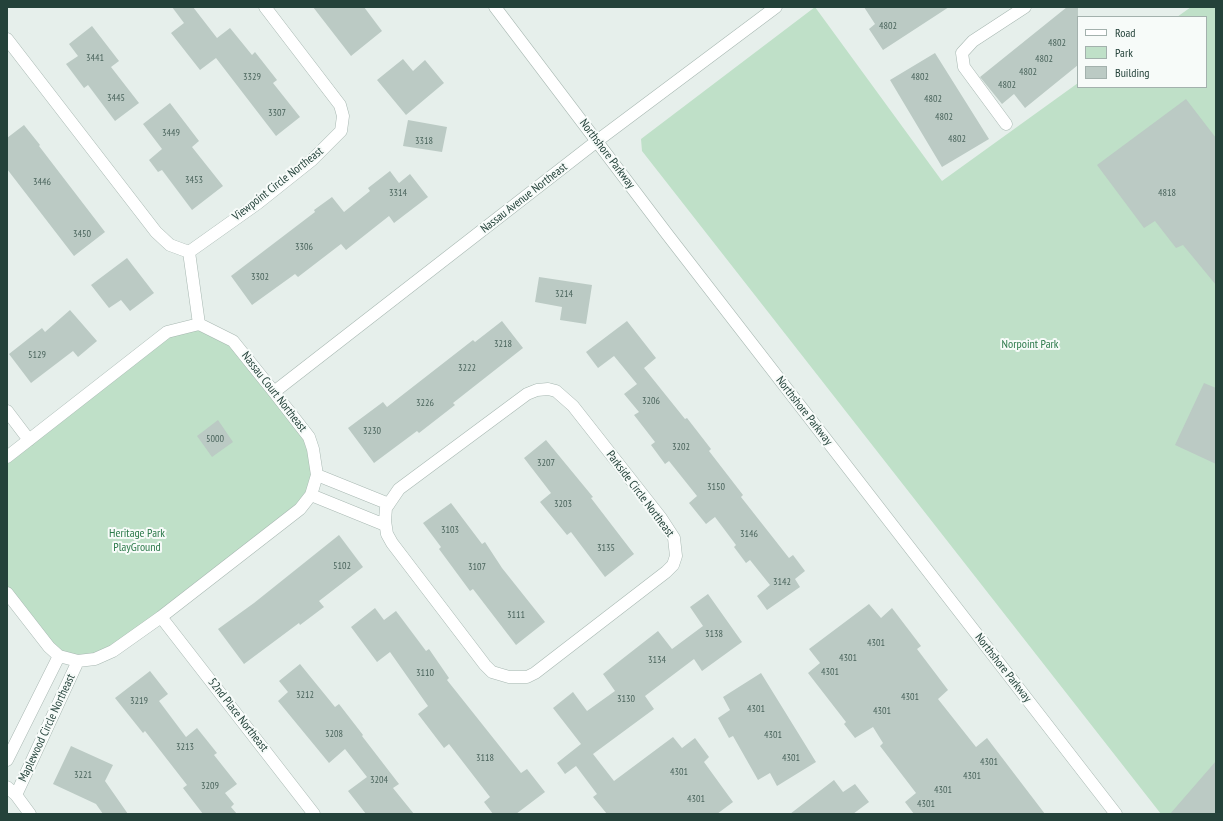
<!DOCTYPE html>
<html>
<head>
<meta charset="utf-8">
<style>
	body { margin:0 }
	#map { position:relative; width:1223px; height:821px; overflow:hidden; background:#e6efeb; font-family:"PT Sans Narrow",sans-serif }
	canvas { display:block }
	.frame { position:absolute; inset:0; border:8px solid #24423a; pointer-events:none }
	.legend { position:absolute; left:1077px; top:16px; width:130px; height:72px; box-sizing:border-box; background:#f7fbf9; border:1px solid #a3b1ad; margin:0; padding:5px 7px; list-style:none; font-size:12px; color:#24423a }
	.legend li { display:flex; align-items:center; gap:8px; height:20px }
	.legend b { width:20px; border:1px solid #a3b1ad }
</style>
</head>
<body>
<div id="map">
<canvas width="1223" height="821"></canvas>
<div class="frame"></div>
<ul class="legend">
<li><b style="height:5px;background:#fff"></b>Road</li>
<li><b style="height:11px;background:#bfe0c8"></b>Park</li>
<li><b style="height:11px;background:#bbcac4"></b>Building</li>
</ul>
</div>
<script>
const c = document.querySelector('canvas').getContext('2d');
c.lineJoin = 'round';
function fillPath(path, color) { c.fillStyle = color; c.fill(path, 'evenodd'); }
const toPath = rows => new Path2D(rows.map(r => 'M' + r).join(''));
function stroke(path, color, width, dash) { c.strokeStyle = color; c.lineWidth = width; c.lineCap = dash ? 'butt' : 'round'; c.setLineDash(dash || []); c.stroke(path); }
function label(font, color, halo, rows, align = 'center') {
  c.font = font + ' "PT Sans Narrow",sans-serif'; c.lineWidth = 4; c.setLineDash([]); c.textBaseline = 'middle'; c.strokeStyle = halo; c.fillStyle = color; for (const [text, x, y, turn = 0] of rows) {
    c.save(); c.translate(x, y); c.rotate((+turn || 0) * Math.PI / 180); c.textAlign = isNaN(turn) ? turn : align; if (halo) c.strokeText(text, 0, 0); c.fillText(text, 0, 0); c.restore();
  }
}
fillPath(toPath([
	[815,7,942,181,1078,83,1078,87,1206,87,1206,17,1177,17,1191,7,1216,7,1216,814,1161,814,642,151,641,139],
	[199,324,233,341,309,437,316,464,300,509,95,659,59,656,7,593,7,457,167,332]
]), '#bfe0c8');
fillPath(toPath([
	[172,7,193,7,217,38,230,28,252,55,255,52,277,80,273,83,300,117,276,136,216,58,200,70,171,33,184,23],
	[313,7,364,7,382,31,351,56],
	[864,7,949,7,883,50,869,29,875,24],
	[1067,7,1078,7,1078,65,1025,108,1014,94,1002,104,980,77],
	[92,26,119,61,111,67,139,103,115,121,88,85,84,88,66,64,78,56,69,44],
	[935,53,989,139,942,167,890,80],
	[403,59,413,71,425,60,444,83,406,115,377,80],
	[1186,99,1216,138,1216,285,1183,245,1176,248,1155,221,1144,228,1097,165],
	[170,103,199,141,192,147,223,186,192,210,162,170,158,172,149,160,162,149,143,124],
	[408,120,447,127,442,152,403,146],
	[24,125,40,145,39,146,105,232,74,256,7,169,7,138],
	[390,171,399,183,410,174,428,197,394,223,389,216,346,250,341,244,298,277,295,274,252,305,231,276,315,212,314,210,332,197,344,212,370,191,368,188],
	[127,258,154,293,130,311,121,300,109,308,91,285],
	[539,277,592,285,586,324,560,320,562,307,535,302],
	[70,310,97,341,78,357,73,351,31,383,9,354,42,328,45,332],
	[502,321,523,348,453,403,455,405,419,433,417,431,374,463,348,428,383,402,387,407,473,340,475,342],
	[627,321,656,358,644,368,685,419,687,418,711,449,709,451,743,495,741,497,789,558,793,555,805,571,795,579,800,587,767,610,757,596,770,585,750,560,746,563,734,547,736,545,715,517,706,524,689,503,697,496,669,461,665,464,651,445,655,442,634,415,639,412,624,394,637,384,614,356,598,368,586,352],
	[1204,383,1216,388,1216,464,1175,445],
	[218,420,233,442,212,457,197,436],
	[546,440,593,497,591,498,634,554,605,577,571,532,567,535,540,502,551,493,524,458],
	[451,503,482,544,485,542,502,568,545,622,516,645,473,589,470,591,439,549,441,547,423,523],
	[339,535,363,567,319,601,324,607,300,625,299,623,244,664,218,629,254,603],
	[708,594,742,642,702,671,694,659,645,696,654,709,593,754,614,781,673,737,682,748,695,738,709,757,704,762,733,802,717,814,607,814,593,797,597,794,576,766,565,774,557,763,581,744,553,708,573,692,587,711,615,691,603,674,658,631,672,649,703,626,690,607],
	[869,604,881,618,892,608,921,646,917,649,948,690,938,699,976,747,987,738,1045,814,914,814,905,802,916,793,880,746,883,743,873,727,855,738,844,724,846,722,808,673,820,663,809,649],
	[375,608,384,620,396,611,426,651,429,649,449,678,447,680,521,773,527,769,545,792,516,814,493,814,484,802,490,797,449,744,444,748,418,714,428,706,390,652,377,662,351,627],
	[300,664,335,707,339,704,363,735,362,736,399,784,393,788,414,814,366,814,348,791,367,777,345,749,329,763,278,701,288,692,279,681],
	[150,671,168,694,159,701,186,737,197,728,217,753,214,755,237,784,225,793,234,804,231,807,237,814,203,814,183,788,187,785,145,731,143,733,115,698],
	[761,673,816,762,777,786,770,773,758,780,733,736,729,738,718,718,730,710,723,697],
	[71,746,113,765,105,781,128,814,103,814,96,804,53,784],
	[1216,761,1216,814,1170,814],
	[834,780,843,792,855,784,869,802,853,814,790,814]
]), '#bbcac4');
const minor = toPath([
	[495,7,667,234,1116,814],
	[7,39,156,232,170,245,189,252,258,203,312,160,341,131,343,116,340,105,265,7],
	[1006,124,964,67,962,53,973,41,1025,7],
	[189,252,199,324],
	[548,389,556,391,573,406,661,518,674,538,676,556,673,565,666,572,535,673,527,677,509,677,492,672,485,665,392,543,387,534,385,521,386,508,399,489,527,394,537,390,548,389],
	[274,392,597,141,776,7],
	[7,411,29,440],
	[7,457,167,332,199,324,233,341,274,392,309,437,313,449,317,475,311,495,300,509,161,617,113,651,95,659,78,661,59,656,49,647,7,593],
	[317,475,389,504],
	[311,495,385,525],
	[161,617,314,814],
	[7,760,59,656],
	[7,787,16,795,30,814],
	[16,795,78,661]
]);
stroke(minor, '#a8b8b2', 13);
stroke(minor, '#fff', 12);
label('10px', '#4a645c', null, [
	["4802",888,26],
	["4802",1057,43],
	["3441",95,58],
	["4802",1044,59],
	["4802",1028,72],
	["3329",252,77],
	["4802",920,77],
	["4802",1007,85],
	["3445",116,98],
	["4802",933,99],
	["3307",277,113],
	["4802",944,117],
	["3449",171,133],
	["4802",957,139],
	["3318",424,141],
	["3453",194,180],
	["3446",42,182],
	["3314",398,193],
	["4818",1167,193],
	["3450",82,234],
	["3306",304,247],
	["3302",260,277],
	["3214",564,294],
	["3218",503,344],
	["5129",37,355],
	["3222",467,368],
	["3206",651,401],
	["3226",425,403],
	["3230",372,431],
	["5000",215,439],
	["3202",681,447],
	["3207",546,463],
	["3150",716,487],
	["3203",563,504],
	["3103",450,530],
	["3146",749,534],
	["3135",606,548],
	["5102",342,566],
	["3107",477,567],
	["3142",782,582],
	["3111",516,615],
	["3138",714,634],
	["4301",876,643],
	["4301",848,658],
	["3134",657,660],
	["4301",830,672],
	["3110",425,673],
	["3212",305,695],
	["4301",910,697],
	["3130",626,699],
	["3219",139,701],
	["4301",756,709],
	["4301",882,711],
	["3208",334,734],
	["4301",773,735],
	["3213",185,747],
	["3118",485,758],
	["4301",791,758],
	["4301",989,762],
	["4301",679,772],
	["3221",83,775],
	["4301",972,776],
	["3204",379,780],
	["3209",210,786],
	["4301",943,790],
	["4301",696,799],
	["4301",926,804]
]);
label('12px', '#24423a', '#f7fbf9', [
	["Northshore Parkway",607,154,53],
	["Viewpoint Circle Northeast",278,184,-38],
	["Nassau Avenue Northeast",524,198,-38],
	["Nassau Court Northeast",274,392,52],
	["Northshore Parkway",804,411,52],
	["Parkside Circle Northeast",640,494,53],
	["Northshore Parkway",1003,668,52],
	["52nd Place Northeast",238,715,52],
	["Maplewood Circle Northeast",47,728,-65]
]);
label('12px', '#2d7a4b', '#f7fbf9', [
	["Norpoint Park",1030,345],
	["Heritage Park",137,534],
	["PlayGround",137,548]
]);
</script>
</body>
</html>
